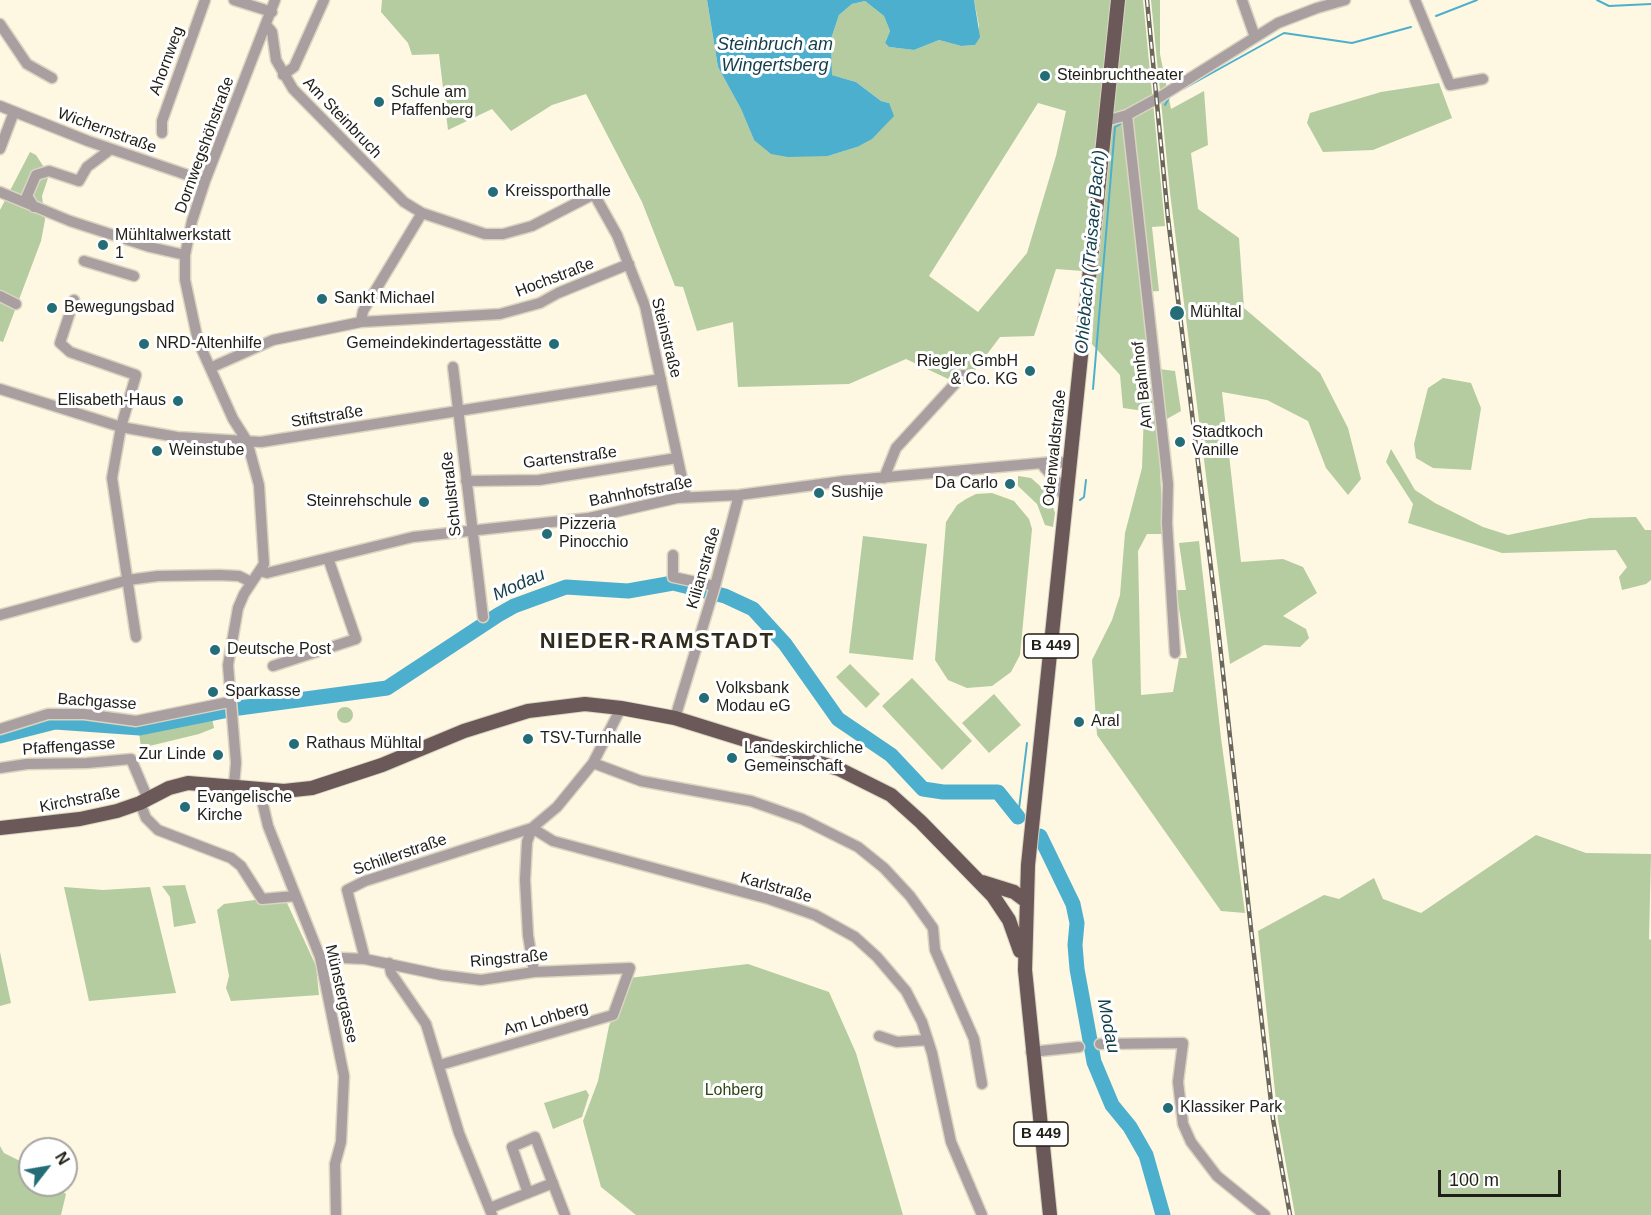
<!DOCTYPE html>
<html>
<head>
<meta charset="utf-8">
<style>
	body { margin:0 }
	#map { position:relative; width:1651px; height:1215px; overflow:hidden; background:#fef7e1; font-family:Arial,sans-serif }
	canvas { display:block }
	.north { position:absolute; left:18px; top:1137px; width:60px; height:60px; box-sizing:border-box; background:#fff; border:2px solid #a6a5a2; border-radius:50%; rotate:59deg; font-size:16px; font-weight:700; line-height:24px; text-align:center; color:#201e16 }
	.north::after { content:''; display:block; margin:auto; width:21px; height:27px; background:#246d76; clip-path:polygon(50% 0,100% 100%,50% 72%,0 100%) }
	.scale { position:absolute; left:1438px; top:1170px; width:123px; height:27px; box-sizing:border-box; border:3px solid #201e16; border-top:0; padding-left:8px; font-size:18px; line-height:21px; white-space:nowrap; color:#201e16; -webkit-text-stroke:4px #fff; paint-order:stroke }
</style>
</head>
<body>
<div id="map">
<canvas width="1651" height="1215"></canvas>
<div class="north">N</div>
<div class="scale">100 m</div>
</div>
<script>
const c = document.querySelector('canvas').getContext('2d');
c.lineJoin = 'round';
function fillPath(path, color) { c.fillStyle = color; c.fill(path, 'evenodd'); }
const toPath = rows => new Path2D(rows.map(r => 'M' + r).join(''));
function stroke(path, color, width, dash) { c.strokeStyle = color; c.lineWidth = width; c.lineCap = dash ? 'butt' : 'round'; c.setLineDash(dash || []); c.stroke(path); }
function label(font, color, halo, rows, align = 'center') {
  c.font = font + ' Arial,sans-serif'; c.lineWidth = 6; c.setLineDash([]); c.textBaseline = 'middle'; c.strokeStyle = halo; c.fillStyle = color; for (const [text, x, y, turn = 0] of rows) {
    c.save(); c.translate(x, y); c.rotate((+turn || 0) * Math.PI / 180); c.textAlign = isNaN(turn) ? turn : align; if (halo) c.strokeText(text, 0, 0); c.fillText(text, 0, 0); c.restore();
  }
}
fillPath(toPath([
	[382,0,707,0,718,67,741,109,754,140,828,156,857,147,889,103,881,101,856,82,832,75,831,39,839,15,852,4,865,1,884,16,890,31,885,43,889,47,914,50,939,40,961,46,975,45,979,26,974,0,1143,0,1165,226,1152,227,1159,291,1143,292,1151,368,1175,371,1181,411,1158,424,1163,534,1147,534,1138,551,1141,695,1173,692,1179,658,1187,658,1176,590,1186,590,1179,543,1199,541,1221,738,1245,913,1221,911,1097,735,1092,660,1112,620,1120,595,1125,533,1142,468,1144,411,1123,408,1120,375,1092,344,1096,272,1056,269,1034,336,1000,337,963,386,906,359,849,384,738,387,733,322,697,331,683,287,675,286,642,202,586,94,552,105,511,131,492,109,448,130,439,54,412,55,408,43,381,12],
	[1038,103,1066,111,1056,156,1027,253,978,312,929,276],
	[1151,0,1160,0,1160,54,1171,109,1204,91,1208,145,1191,153,1198,209,1239,238,1244,308,1320,373,1348,428,1361,479,1348,495,1326,468,1308,421,1267,400,1222,392,1241,562,1283,559,1303,567,1317,593,1283,616,1306,629,1309,638,1300,647,1264,645,1230,664,1170,193],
	[1439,83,1452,118,1373,150,1323,152,1307,123,1310,113,1381,92],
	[30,152,36,155,49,175,42,196,45,220,41,241,3,342,0,341,0,210],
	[1443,378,1471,383,1481,408,1471,470,1433,468,1416,458,1414,444,1428,388],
	[1391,449,1415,490,1435,503,1483,527,1508,535,1590,518,1636,517,1645,530,1651,530,1651,580,1646,584,1622,590,1619,577,1627,567,1616,550,1502,553,1408,523,1413,504,1386,462],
	[1018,476,1031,478,1048,493,1055,513,1053,527,1045,525,1037,504,1018,486],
	[992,493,1014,501,1029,519,1032,529,1020,655,1011,672,992,686,967,688,948,680,935,660,946,522,957,505,966,499,976,494],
	[863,536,927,544,913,660,849,653],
	[850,664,880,694,866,708,836,677],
	[912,678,972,741,942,770,882,706],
	[994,694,1021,725,989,753,962,723],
	[221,707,222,716,212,718,214,728,199,734,141,748,139,732,64,725,46,726,0,742,0,733,35,721,74,717,134,726],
	'337 715a8 8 0 1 1 16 0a8 8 0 1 1-16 0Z',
	[1536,835,1586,853,1651,854,1649,939,1651,940,1651,1215,1295,1215,1278,1120,1258,931,1324,895,1339,899,1374,878,1383,899,1421,913],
	[185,885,196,923,174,927,170,897,162,886],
	[64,887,103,890,150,887,176,993,89,1001],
	[262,899,287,903,316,966,319,995,231,1001,226,988,229,976,217,910,224,904],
	[0,952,11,1003,0,1006],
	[748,964,829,992,856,1053,903,1215,636,1215,601,1187,583,1121,598,1081,609,1026,629,978],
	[586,1090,589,1095,582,1117,553,1129,544,1103],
	[0,1146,4,1153,30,1166,30,1185,54,1185,66,1194,61,1215,0,1215]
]), '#b4cca0');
fillPath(toPath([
	[707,0,974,0,980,37,975,45,961,46,939,40,914,50,889,47,885,43,890,31,884,16,865,1,852,4,839,15,831,39,832,75,856,82,881,101,889,103,894,116,872,139,857,147,828,156,788,157,771,154,754,140,741,109,718,67]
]), '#4dafce');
stroke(toPath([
	[1597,0,1609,6,1651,4],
	[1436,16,1477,0],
	[1183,89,1284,33,1352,43,1411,27],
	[1165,105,1170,96],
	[1093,389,1115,127,1124,122],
	[1080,500,1084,497,1086,480],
	[1018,817,1027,743]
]), '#4dafce', 2);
stroke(toPath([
	[0,736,55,722,140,728,239,708,387,688,498,615,514,606,566,587,628,591,673,583,725,596,753,609,785,644,838,719,891,755,923,789,943,792,998,792,1018,817],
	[1040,836,1073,904,1077,923,1075,945,1077,969,1094,1062,1112,1105,1130,1127,1146,1155,1163,1215]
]), '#4dafce', 15);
const minor = toPath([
	[234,0,272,12],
	[1242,0,1255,37],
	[1415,0,1450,85,1483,79],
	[0,24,27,64,52,78],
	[267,26,272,32,276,60,293,89,404,202,422,213,485,234,503,234,532,226,594,194,617,235,645,306,686,497],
	[283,75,294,67,324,0],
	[0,106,88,141,205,181],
	[1127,115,1168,484,1167,523,1175,653],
	[1106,121,1127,115,1160,97,1278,23,1317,8,1345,0],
	[162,133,162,121,205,0],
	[0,149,14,112],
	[0,192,70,221,150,247,185,255],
	[34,207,27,196,36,175,49,171,79,181,87,167,111,149],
	[84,261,134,276],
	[0,296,16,304],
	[74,300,60,343,70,352,136,375,121,427,112,478,136,637],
	[361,322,363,311,422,213],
	[453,367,483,617],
	[210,368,273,340,361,322,500,314,540,303,558,293,629,264],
	[0,389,121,427,177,437,261,442,661,379],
	[1044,467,1056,480,1065,499],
	[884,478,896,448,963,375],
	[466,481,539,480,677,458],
	[673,555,673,577,715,586],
	[260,571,267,573,413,537,589,518,677,498,739,495,844,481,1053,462,1069,463],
	[0,615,128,580,158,576,219,575,239,576,251,582],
	[273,666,356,639,328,558],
	[621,708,593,763,557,807,532,828,553,841,769,899,815,915,855,937,877,957,906,991,922,1022,932,1053,951,1142,982,1215],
	[675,718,715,586,739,495],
	[0,729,48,714,84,714,136,721,229,702],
	[593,763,641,781,751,801,802,819,858,847,884,868,910,896,933,928,935,950,974,1039,982,1084],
	[0,768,27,764,87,763,131,759,148,799],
	[234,785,236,763,228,665,238,608,244,594,264,564,259,485,247,441,233,419,198,341,185,280,185,255,192,221,205,181,275,0],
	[259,788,268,826,320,957,344,1076,341,1142,335,1164,336,1215],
	[140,803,146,818,158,830,231,858,241,866,262,899,295,896],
	[532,828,527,842,525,880,528,935,534,972],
	[320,957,365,959,441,975,481,980,534,972,630,968,613,1015,440,1065],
	[365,959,347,890,365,881,532,828],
	[389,963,391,973,426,1024,459,1133,492,1215],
	[879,1036,897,1042,928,1040],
	[1100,1044,1183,1043,1178,1082,1183,1124,1191,1142,1217,1176,1265,1215],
	[1031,1052,1079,1047],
	[528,1193,512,1147,535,1137,565,1215],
	[490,1208,553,1183]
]);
const major = toPath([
	[0,828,80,819,117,811,140,803,169,788,188,783,284,791,312,788,382,765,464,731,528,711,585,704,621,708,675,718,839,769,891,795,921,822,993,896,1009,920,1020,951],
	[982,882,1014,892,1026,901],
	[1050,1215,1025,970,1028,865,1118,0]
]);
stroke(minor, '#dad4c1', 13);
stroke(major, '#dad4c1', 16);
stroke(minor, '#aa9fa0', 10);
stroke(major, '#6b5859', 14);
const rail = toPath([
	[1147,0,1168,218,1216,609,1251,929,1273,1119,1290,1215]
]);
stroke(rail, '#6b675b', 4.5);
stroke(rail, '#fff', 2, [7]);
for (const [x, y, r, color] of [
	[1045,76,6,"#246d76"],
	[379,102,6,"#246d76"],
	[493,192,6,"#246d76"],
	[103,245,6,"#246d76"],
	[322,299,6,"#246d76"],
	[52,308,6,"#246d76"],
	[1177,313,8,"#246d76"],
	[144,344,6,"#246d76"],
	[554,344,6,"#246d76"],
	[1030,371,6,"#246d76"],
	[178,401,6,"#246d76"],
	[1180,442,6,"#246d76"],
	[157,451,6,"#246d76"],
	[1010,484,6,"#246d76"],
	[819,493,6,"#246d76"],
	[424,502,6,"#246d76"],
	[547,534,6,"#246d76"],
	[215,650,6,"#246d76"],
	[213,692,6,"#246d76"],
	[704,698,6,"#246d76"],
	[1079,722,6,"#246d76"],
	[528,739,6,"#246d76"],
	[294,744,6,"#246d76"],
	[218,755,6,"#246d76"],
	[732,758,6,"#246d76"],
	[185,807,6,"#246d76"],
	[1168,1108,6,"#246d76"]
]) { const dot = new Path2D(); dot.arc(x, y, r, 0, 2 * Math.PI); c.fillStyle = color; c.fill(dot); stroke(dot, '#fff', 2); }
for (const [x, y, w] of [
	[1051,646,54],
	[1041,1134,54]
]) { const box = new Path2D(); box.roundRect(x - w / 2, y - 12, w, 24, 4.5); c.fillStyle = '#fff'; c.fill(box); stroke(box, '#201e16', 1.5); }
label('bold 15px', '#201e16', null, [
	["B 449",1051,646],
	["B 449",1041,1134]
]);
label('16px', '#201e16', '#fff', [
	["Ahornweg",167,61,-70],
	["Am Steinbruch",342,118,46],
	["Wichernstraße",107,131,20],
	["Dornwegshöhstraße",205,145,-70],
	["Hochstraße",555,278,-21],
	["Steinstraße",666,338,76],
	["Am Bahnhof",1143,385,-96],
	["Stiftstraße",327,417,-9],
	["Odenwaldstraße",1055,448,-84],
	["Gartenstraße",570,458,-7],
	["Bahnhofstraße",641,492,-11],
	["Schulstraße",452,494,-96],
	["Kilianstraße",704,568,-74],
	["Bachgasse",97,702,4],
	["Pfaffengasse",69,747,-4],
	["Kirchstraße",80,800,-11],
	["Schillerstraße",400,855,-19],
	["Karlstraße",776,888,16],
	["Ringstraße",509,959,-5],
	["Münstergasse",341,994,77],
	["Am Lohberg",546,1019,-16]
]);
label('16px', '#201e16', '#fff', [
	["Steinbruchtheater",1057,76],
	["Schule am",391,93],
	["Pfaffenberg",391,111],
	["Kreissporthalle",505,192],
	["Mühltalwerkstatt",115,236],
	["1",115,254],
	["Sankt Michael",334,299],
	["Bewegungsbad",64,308],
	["Mühltal",1190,313],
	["NRD-Altenhilfe",156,344],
	["Gemeindekindertagesstätte",542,344,"right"],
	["Riegler GmbH",1018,362,"right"],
	["& Co. KG",1018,380,"right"],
	["Elisabeth-Haus",166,401,"right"],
	["Stadtkoch",1192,433],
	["Vanille",1192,451],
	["Weinstube",169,451],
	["Da Carlo",998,484,"right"],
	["Sushije",831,493],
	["Steinrehschule",412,502,"right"],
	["Pizzeria",559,525],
	["Pinocchio",559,543],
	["Deutsche Post",227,650],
	["Volksbank",716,689],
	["Modau eG",716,707],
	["Sparkasse",225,692],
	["Aral",1091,722],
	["TSV-Turnhalle",540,739],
	["Rathaus Mühltal",306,744],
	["Landeskirchliche",744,749],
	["Gemeinschaft",744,767],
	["Zur Linde",206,755,"right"],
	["Evangelische",197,798],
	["Kirche",197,816],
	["Klassiker Park",1180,1108]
], 'left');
label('16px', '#2e4514', '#fff', [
	["Lohberg",734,1091]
]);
label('italic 18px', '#123e4c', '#fff', [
	["Steinbruch am",775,45],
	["Wingertsberg",775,66],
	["Ohlebach (Traisaer Bach)",1091,252,-85],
	["Modau",519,585,-24],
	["Modau",1108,1026,79]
]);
c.letterSpacing = '1.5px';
label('bold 22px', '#302b1a', '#fff', [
	["NIEDER-RAMSTADT",657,642]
]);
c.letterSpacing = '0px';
</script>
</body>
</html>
